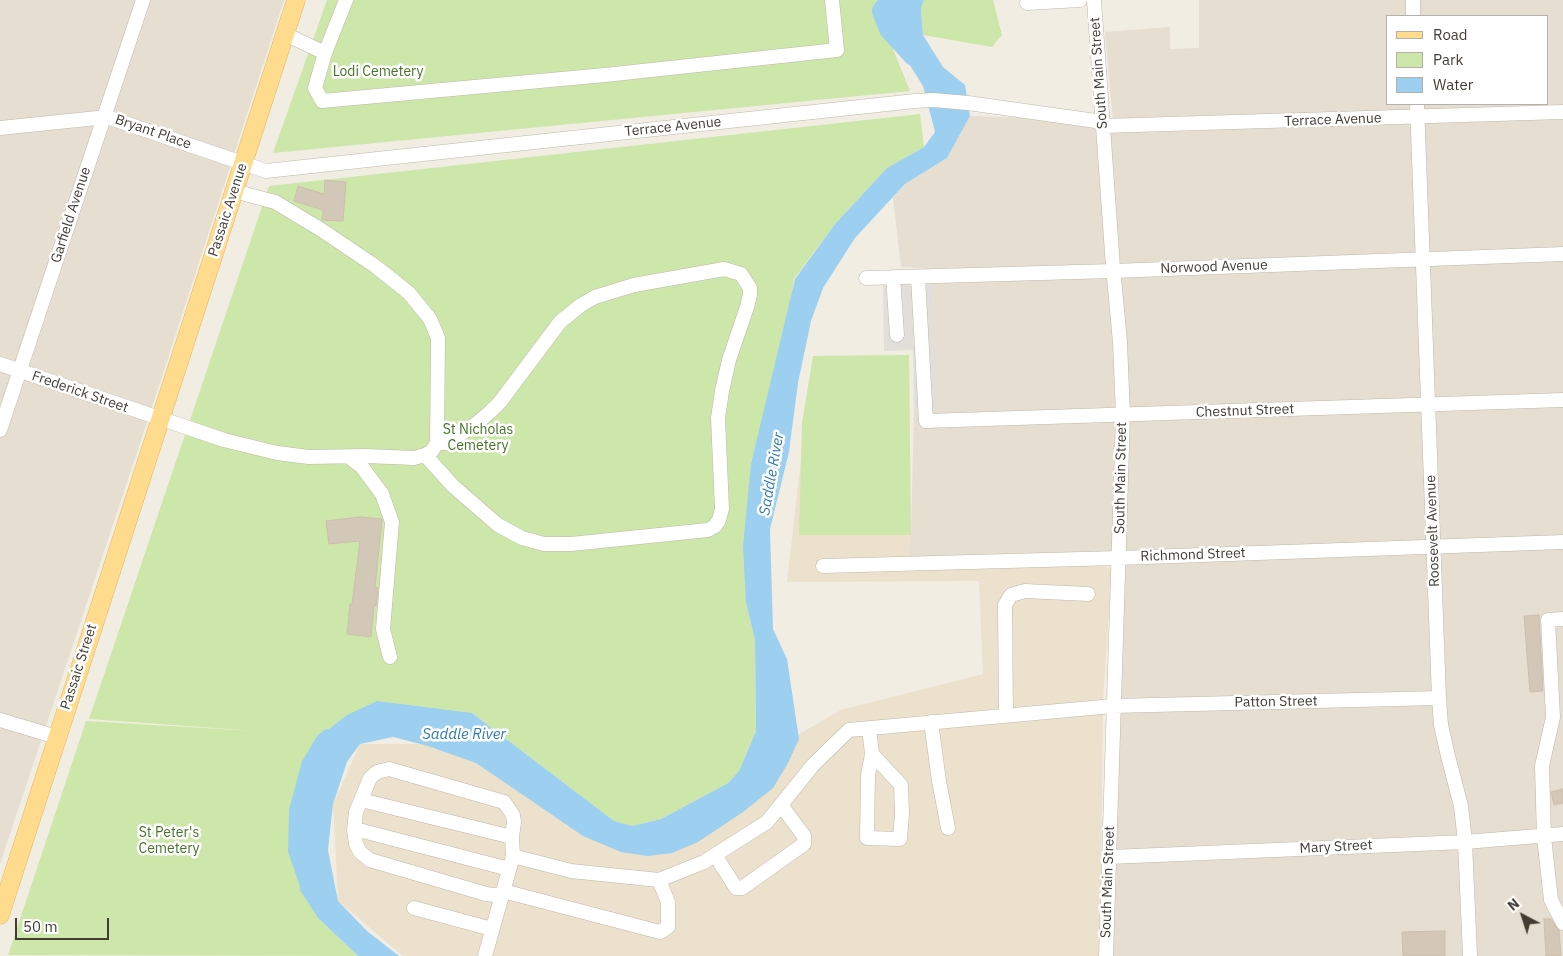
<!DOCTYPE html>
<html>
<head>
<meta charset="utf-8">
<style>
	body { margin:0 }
	#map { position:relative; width:1563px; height:956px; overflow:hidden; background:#f1ede3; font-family:"IBM Plex Sans",sans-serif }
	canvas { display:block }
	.legend { position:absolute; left:1386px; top:15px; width:162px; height:90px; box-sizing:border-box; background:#fff; border:1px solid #b4b1ad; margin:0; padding:6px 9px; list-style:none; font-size:15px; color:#433c33 }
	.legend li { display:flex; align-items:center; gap:10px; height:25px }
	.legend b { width:25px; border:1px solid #b4b1ad }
	.north { position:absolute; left:1498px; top:891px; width:50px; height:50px; -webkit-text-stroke:4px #fff; paint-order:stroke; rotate:320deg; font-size:14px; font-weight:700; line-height:20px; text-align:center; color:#433c33 }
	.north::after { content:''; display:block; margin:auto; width:18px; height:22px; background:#433c33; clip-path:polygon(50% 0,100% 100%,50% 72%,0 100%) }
	.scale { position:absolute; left:15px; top:918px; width:94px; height:22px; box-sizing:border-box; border:2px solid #433c33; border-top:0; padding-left:6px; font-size:15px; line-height:18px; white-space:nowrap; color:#433c33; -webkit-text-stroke:4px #fff; paint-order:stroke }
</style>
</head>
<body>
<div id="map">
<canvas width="1563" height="956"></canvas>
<ul class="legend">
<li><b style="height:6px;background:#ffdb8e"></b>Road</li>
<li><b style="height:14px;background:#cde7aa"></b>Park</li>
<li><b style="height:14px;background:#9dd0f0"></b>Water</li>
</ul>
<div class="north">N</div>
<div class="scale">50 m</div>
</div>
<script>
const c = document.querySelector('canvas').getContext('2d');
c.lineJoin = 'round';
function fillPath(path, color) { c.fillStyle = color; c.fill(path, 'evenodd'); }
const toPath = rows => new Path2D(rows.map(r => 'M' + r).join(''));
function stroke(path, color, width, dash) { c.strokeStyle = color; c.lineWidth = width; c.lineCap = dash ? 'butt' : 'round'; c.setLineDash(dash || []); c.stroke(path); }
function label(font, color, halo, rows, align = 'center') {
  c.font = font + ' "IBM Plex Sans",sans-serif'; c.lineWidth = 5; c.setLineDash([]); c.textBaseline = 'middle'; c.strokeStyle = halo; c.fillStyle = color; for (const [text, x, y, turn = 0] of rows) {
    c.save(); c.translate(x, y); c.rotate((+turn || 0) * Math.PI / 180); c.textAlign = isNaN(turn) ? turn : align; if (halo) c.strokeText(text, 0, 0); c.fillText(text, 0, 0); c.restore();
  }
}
fillPath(toPath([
	[0,0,284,0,153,404,0,864],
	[1199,0,1563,0,1563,956,1107,956,1118,556,907,564,911,535,914,411,936,410,933,282,930,269,901,267,893,198,905,184,947,158,970,116,1113,121,1105,32,1170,27,1170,49,1199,48],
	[1387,16,1547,16,1547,104,1387,104]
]), '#e5ded1');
fillPath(toPath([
	[909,355,911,535,907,563,1013,551,1112,568,1103,699,1100,956,403,956,338,901,333,804,360,744,449,744,555,817,706,830,791,739,841,710,983,674,979,581,787,582,813,356]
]), '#ebe1cc');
fillPath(toPath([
	[327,0,880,0,878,12,910,91,273,153],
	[924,0,993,0,1002,35,992,47,923,35,921,8],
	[920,114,924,147,887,168,835,224,794,279,746,603,755,640,756,731,739,771,728,783,661,819,632,826,614,821,472,713,321,735,318,918,358,956,8,955,86,721,256,731,89,719,269,186],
	[909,355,911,535,799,535,802,423,813,356]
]), '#cde7aa');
fillPath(toPath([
	[933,282,937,410,914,411,913,350,884,351,883,284]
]), '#e2dfdb');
fillPath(toPath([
	[893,0,924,0,921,8,923,35,943,67,965,85,970,116,947,158,905,184,855,238,823,288,811,321,798,383,789,452,770,529,773,629,787,659,799,739,788,763,773,788,743,812,698,842,672,853,648,856,621,852,583,836,476,763,428,746,393,737,360,744,347,762,333,804,328,850,338,901,367,931,399,956,358,956,318,918,300,890,299,861,299,811,321,735,347,715,377,701,472,713,614,821,632,826,661,819,728,783,739,771,756,731,755,640,746,603,743,546,751,464,795,279,835,224,887,168,924,147,935,132,923,86,906,59,892,30,891,5]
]), '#9dd0f0');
stroke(toPath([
	[892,0,883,11,890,29,914,55],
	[309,879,299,850,300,811,312,766,325,744,329,740]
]), '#9dd0f0', 22);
const building = toPath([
	[325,180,346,182,343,221,322,220,323,210,294,201,298,186,324,194,325,180],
	[360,517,382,519,382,521,375,587,378,588,376,606,374,606,371,637,347,634,350,604,352,604,360,541,329,544,326,521,360,517],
	[1539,615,1543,691,1530,692,1524,616,1539,615],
	[1563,789,1563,803,1554,805,1551,792,1563,789],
	[1544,919,1551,919,1559,931,1561,956,1546,956,1544,919],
	[1445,931,1445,956,1403,956,1402,932,1445,931]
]);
fillPath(building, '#d3c8b8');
stroke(building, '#cebfab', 1);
const minor = toPath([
	[346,0,325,53,315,88,322,101,605,75,837,50,832,0],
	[1094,0,1113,267,1120,342,1123,415,1106,956],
	[1413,0,1413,16],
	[1027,3,1080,0],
	[285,34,325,53],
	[1417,104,1439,698,1441,725,1448,756,1461,806,1465,842,1470,956],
	[1103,126,1563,112],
	[0,128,107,117,266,171,915,101,933,100,968,103,1103,122],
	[893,277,897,335],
	[918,277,926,421,1563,400],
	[866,278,1113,271,1563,254],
	[0,364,224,440,277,453,309,457,366,456,414,458,425,455,432,451,437,443,438,338,430,319,409,293,375,266,320,229,275,202,234,191],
	[0,430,143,0],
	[425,455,453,486,498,525,522,538,544,544,571,544,708,530,715,526,719,520,722,509,718,418,722,391,729,360,747,307,750,295,750,288,741,274,724,269,634,285,595,297,581,305,560,322,500,402,490,412,476,424,447,443,437,443],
	[349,457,362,467,382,494,392,522,383,629,390,657],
	[823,566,1119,558,1563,542],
	[1563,619,1548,620,1553,717,1542,766,1544,837,1551,900,1563,923],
	[1006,716,1005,605,1011,595,1025,591,1088,594],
	[0,720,57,737],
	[931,722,939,781,948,828],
	[869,728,872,754,868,775,867,838,900,839,902,814,901,785,872,754],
	[361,800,512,837],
	[355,829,509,869],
	[715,855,736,888,742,888,804,844,804,836,781,805],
	[1110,857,1465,842,1563,834],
	[503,891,660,932,668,927,668,902,659,880],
	[502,896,486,894,370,860,360,852,356,844,354,830,356,812,370,778,377,772,389,769,504,802,513,815,514,822,512,837,513,856],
	[414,908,492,929],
	[485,956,513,856,571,871,659,880,704,862,767,822,813,765,849,730,1113,706,1439,698]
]);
const major = toPath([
	[0,915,296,0]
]);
stroke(minor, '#c0b7a8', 15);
stroke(major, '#e3b85f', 19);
stroke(minor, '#fff', 14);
stroke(major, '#ffdb8e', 18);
label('14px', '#467427', '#fff', [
	["Lodi Cemetery",378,72],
	["St Nicholas",478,430],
	["Cemetery",478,446],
	["St Peter's",169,833],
	["Cemetery",169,849]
]);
label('14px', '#433c33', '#fff', [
	["South Main Street",1099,73,-94],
	["Terrace Avenue",1333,120,-2],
	["Terrace Avenue",673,127,-6],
	["Bryant Place",153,132,19],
	["Passaic Avenue",228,210,-72],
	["Garfield Avenue",71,215,-72],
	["Norwood Avenue",1214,267,-2],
	["Frederick Street",80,392,19],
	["Chestnut Street",1245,411,-2],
	["South Main Street",1121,478,-89],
	["Roosevelt Avenue",1433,531,-92],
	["Richmond Street",1193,555,-2],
	["Passaic Street",79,667,-72],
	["Patton Street",1276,702,-1],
	["Mary Street",1336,847,-3],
	["South Main Street",1108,882,-88]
]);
label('italic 15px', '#2d7bae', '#fff', [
	["Saddle River",772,474,-80],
	["Saddle River",464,735]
]);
</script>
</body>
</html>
